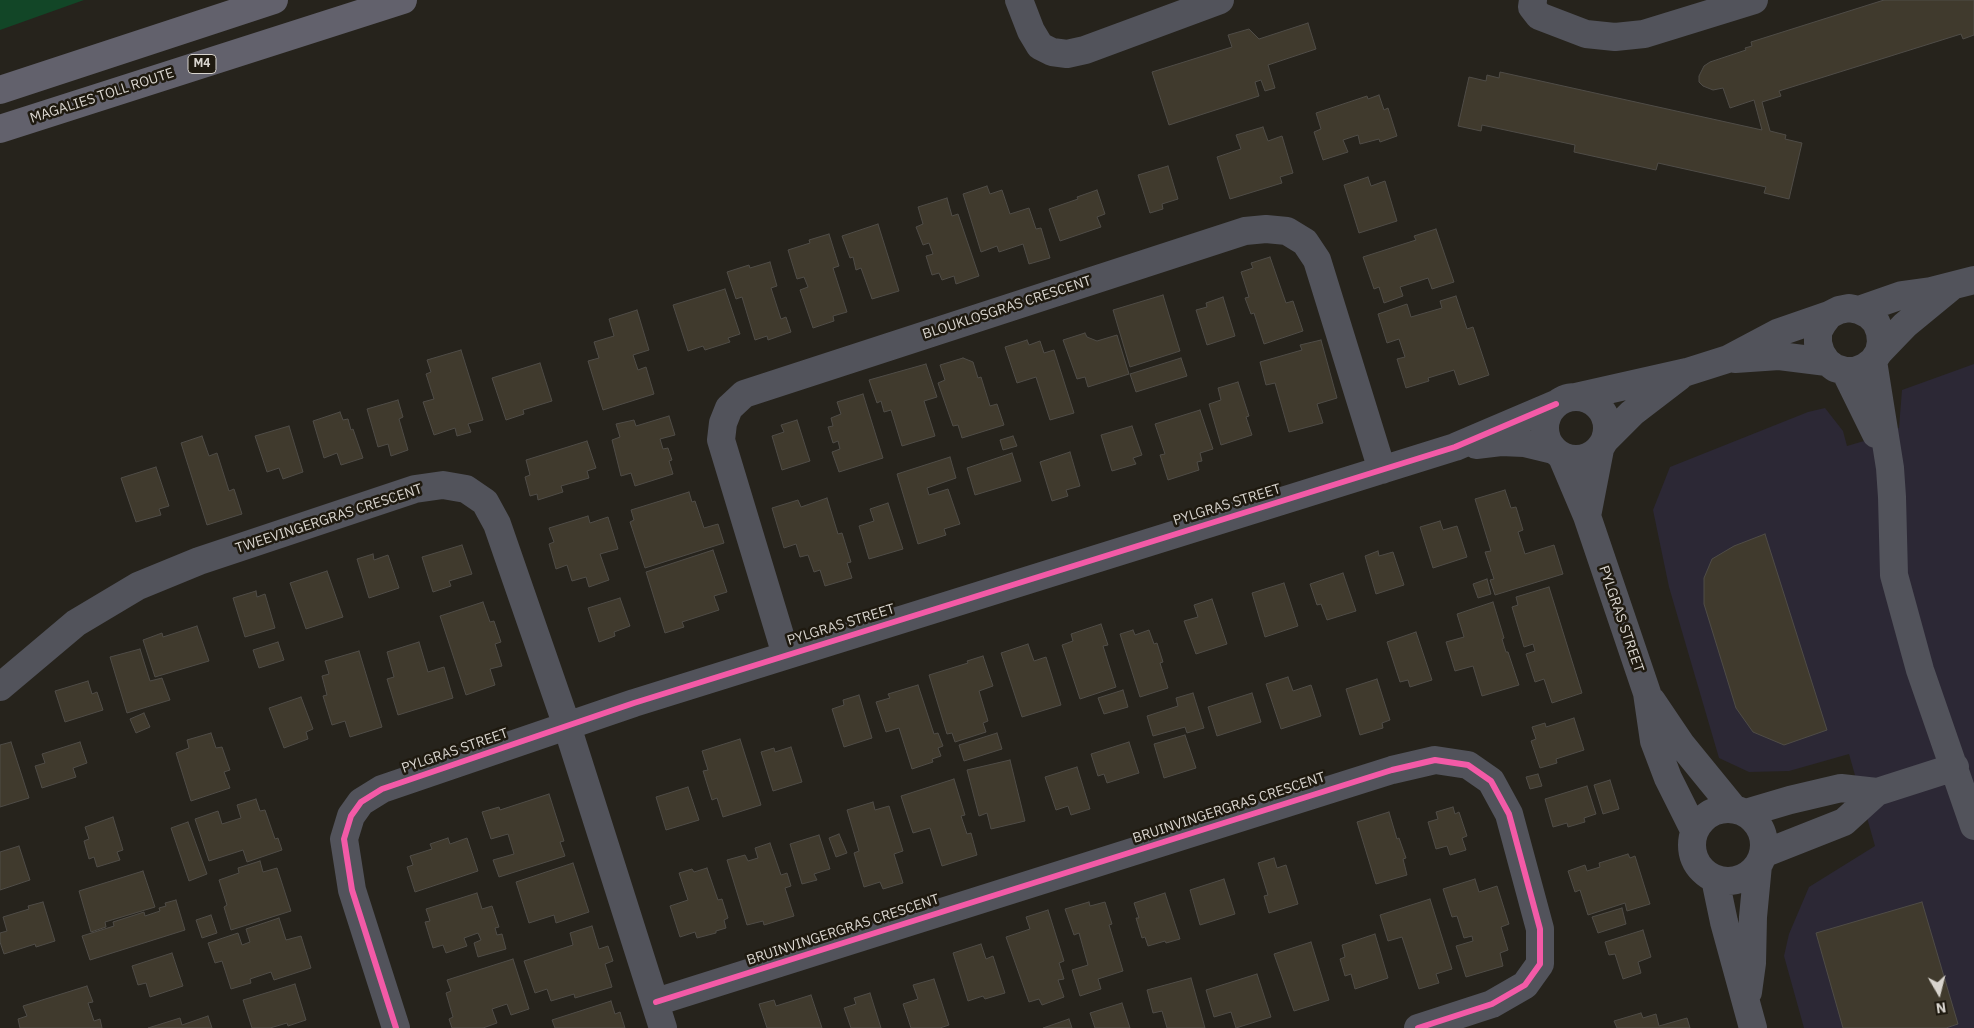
<!DOCTYPE html>
<html>
<head>
<meta charset="utf-8">
<style>
	body { margin:0 }
	#map { position:relative; width:1974px; height:1028px; overflow:hidden; background:#26231c; font-family:"IBM Plex Sans",sans-serif }
	canvas { display:block }
	.north { position:absolute; left:1914px; top:968px; width:50px; height:50px; -webkit-text-stroke:4px #1f1a10; paint-order:stroke; rotate:172deg; font-size:14px; font-weight:700; line-height:20px; text-align:center; color:#d8d4ce }
	.north::after { content:''; display:block; margin:auto; width:18px; height:22px; background:#d8d4ce; clip-path:polygon(50% 0,100% 100%,50% 72%,0 100%) }
</style>
</head>
<body>
<div id="map">
<canvas width="1974" height="1028"></canvas>
<div class="north">N</div>
</div>
<script>
const c = document.querySelector('canvas').getContext('2d');
c.lineJoin = 'round';
function fillPath(path, color) { c.fillStyle = color; c.fill(path, 'evenodd'); }
const toPath = rows => new Path2D(rows.map(r => 'M' + r).join(''));
function stroke(path, color, width, dash) { c.strokeStyle = color; c.lineWidth = width; c.lineCap = dash ? 'butt' : 'round'; c.setLineDash(dash || []); c.stroke(path); }
function label(font, color, halo, rows, align = 'center') {
  c.font = font + ' "IBM Plex Sans",sans-serif'; c.lineWidth = 5; c.setLineDash([]); c.textBaseline = 'middle'; c.strokeStyle = halo; c.fillStyle = color; for (const [text, x, y, turn = 0] of rows) {
    c.save(); c.translate(x, y); c.rotate((+turn || 0) * Math.PI / 180); c.textAlign = isNaN(turn) ? turn : align; if (halo) c.strokeText(text, 0, 0); c.fillText(text, 0, 0); c.restore();
  }
}
fillPath(toPath([
	[1974,364,1974,1028,1804,1028,1784,956,1789,934,1809,887,1875,846,1849,754,1789,771,1749,772,1719,758,1669,587,1653,510,1670,467,1808,412,1825,408,1843,431,1847,446,1864,441,1899,428,1902,390]
]), '#2c2835');
fillPath(toPath([
	[0,0,84,0,0,30]
]), '#124627');
const building = toPath([
	[1884,0,1974,0,1974,35,1963,39,1961,34,1779,91,1781,96,1762,102,1770,131,1786,135,1785,139,1802,143,1789,199,1764,193,1766,187,1658,163,1656,170,1574,152,1575,145,1482,125,1481,131,1458,126,1469,77,1486,81,1487,75,1499,78,1500,72,1762,130,1754,100,1730,108,1723,88,1713,90,1703,86,1699,82,1699,76,1704,66,1710,62,1746,50,1745,48,1752,46,1751,42,1884,0],
	[1308,23,1316,49,1268,65,1275,88,1265,91,1261,80,1255,82,1259,96,1169,125,1152,72,1232,47,1228,35,1249,29,1259,39,1308,23],
	[1379,95,1384,110,1388,108,1397,136,1380,142,1379,139,1360,144,1358,135,1343,140,1348,152,1323,160,1314,132,1321,129,1316,113,1367,96,1368,99,1379,95],
	[1263,127,1268,141,1282,136,1293,173,1280,177,1282,183,1230,199,1217,157,1241,149,1236,135,1263,127],
	[1168,166,1178,199,1162,204,1163,209,1150,213,1138,175,1168,166],
	[1368,177,1371,186,1385,181,1397,221,1359,233,1344,185,1368,177],
	[987,186,990,194,1002,190,1010,214,1029,208,1036,229,1041,228,1050,258,1029,264,1023,244,999,252,997,246,981,252,963,194,987,186],
	[1097,190,1105,214,1097,217,1101,227,1060,241,1049,209,1078,199,1077,197,1097,190],
	[947,198,952,216,958,214,979,276,956,284,954,276,942,280,939,273,932,275,926,256,933,254,929,243,923,245,916,227,923,224,918,207,947,198],
	[878,224,899,291,872,299,861,268,856,270,853,257,850,258,842,236,878,224],
	[1436,229,1454,282,1432,289,1428,278,1400,287,1403,296,1384,303,1379,287,1374,289,1363,257,1416,240,1414,236,1436,229],
	[829,234,839,266,833,268,847,312,833,316,834,321,813,328,800,290,808,287,804,277,797,279,788,250,810,243,809,240,829,234],
	[1270,257,1286,303,1293,301,1303,331,1264,344,1254,313,1251,314,1245,298,1249,297,1241,272,1253,268,1251,263,1270,257],
	[770,262,777,286,771,288,781,319,786,317,791,332,768,340,767,336,755,340,742,297,736,299,727,272,749,265,750,268,770,262],
	[725,289,740,334,728,338,730,342,705,350,703,346,688,351,673,305,725,289],
	[1163,295,1180,351,1130,367,1113,310,1163,295],
	[1456,296,1467,329,1473,327,1489,375,1459,385,1454,370,1428,378,1429,381,1406,388,1397,359,1405,357,1399,339,1387,343,1378,314,1407,304,1411,317,1442,308,1440,301,1456,296],
	[1223,297,1235,336,1207,345,1196,310,1207,307,1206,303,1223,297],
	[637,310,649,350,633,355,638,370,646,367,654,394,603,410,588,361,599,358,594,342,614,336,609,319,637,310],
	[1085,333,1087,337,1097,341,1117,335,1129,374,1088,387,1085,377,1077,379,1063,340,1085,333],
	[1027,340,1029,345,1040,341,1044,353,1054,350,1074,413,1050,420,1036,377,1017,383,1005,347,1027,340],
	[1321,340,1337,398,1317,404,1323,423,1289,432,1275,383,1266,385,1260,362,1302,350,1300,345,1321,340],
	[461,350,483,420,468,424,471,432,457,436,455,428,434,435,423,402,434,399,426,374,431,372,427,360,461,350],
	[963,358,973,362,978,378,981,377,990,406,997,404,1004,425,962,438,958,425,953,426,938,383,945,380,940,365,963,358],
	[1181,358,1187,376,1136,392,1130,374,1181,358],
	[540,363,552,401,523,410,524,414,506,420,492,378,540,363],
	[926,364,937,397,924,401,935,436,902,446,891,410,884,412,881,401,877,403,869,380,926,364],
	[1238,382,1249,416,1246,417,1252,435,1221,445,1209,404,1221,400,1218,388,1238,382],
	[863,394,883,458,839,472,832,452,840,449,838,441,833,443,828,427,833,426,831,418,841,414,837,402,863,394],
	[398,400,403,417,399,419,408,450,391,456,388,444,378,447,367,409,398,400],
	[1200,410,1213,449,1200,453,1202,461,1197,462,1199,470,1168,480,1160,455,1165,454,1155,424,1200,410],
	[340,412,343,420,348,419,351,430,353,429,363,458,341,465,337,453,324,458,313,421,340,412],
	[669,416,675,435,660,439,663,449,668,448,672,460,669,461,673,474,635,486,631,473,621,476,612,440,620,437,616,424,634,420,636,426,669,416],
	[797,420,810,461,782,470,772,436,784,432,781,425,797,420],
	[289,426,303,472,283,479,279,468,267,472,255,436,289,426],
	[1132,426,1142,455,1133,458,1136,464,1112,471,1101,435,1132,426],
	[202,436,209,456,217,453,229,491,234,489,242,514,207,525,181,443,202,436],
	[1013,436,1017,446,1003,450,1000,440,1013,436],
	[587,441,596,468,587,471,589,478,561,486,563,492,538,500,537,494,530,496,525,477,530,475,526,460,587,441],
	[1070,452,1080,486,1066,490,1068,496,1052,501,1040,462,1070,452],
	[1012,453,1021,481,975,495,967,468,1012,453],
	[950,457,956,478,927,488,929,495,948,489,960,524,944,529,946,535,918,544,897,474,950,457],
	[156,467,169,506,159,509,161,515,136,522,121,478,156,467],
	[1505,490,1511,508,1516,507,1523,530,1518,532,1525,554,1554,545,1563,574,1495,595,1490,580,1494,579,1485,552,1491,551,1475,499,1505,490],
	[689,492,692,502,695,501,704,528,718,524,724,543,645,568,630,522,634,520,631,510,689,492],
	[827,498,838,534,842,533,851,562,847,563,852,578,825,586,820,570,814,572,808,555,800,557,796,544,784,548,772,508,798,500,801,507,827,498],
	[888,503,903,549,869,559,859,526,874,521,870,509,888,503],
	[588,516,590,523,608,517,618,549,600,554,609,580,589,587,586,577,572,581,567,565,556,569,549,544,554,542,549,528,588,516],
	[1440,521,1443,530,1457,526,1467,557,1433,568,1420,527,1440,521],
	[1765,534,1827,730,1784,745,1753,732,1736,708,1704,604,1704,578,1712,559,1734,546,1765,534],
	[462,545,472,574,449,581,451,586,433,592,422,557,462,545],
	[713,550,727,592,714,596,719,610,682,622,684,627,665,633,646,572,713,550],
	[1378,551,1379,556,1393,552,1404,585,1376,594,1365,556,1378,551],
	[373,554,374,560,388,555,399,588,369,598,357,559,373,554],
	[327,571,343,617,306,629,290,583,327,571],
	[1343,573,1356,611,1327,620,1321,604,1317,605,1310,584,1343,573],
	[1487,579,1491,594,1478,598,1473,584,1487,579],
	[1284,583,1298,626,1265,637,1252,593,1284,583],
	[1549,587,1582,693,1552,703,1544,679,1535,682,1526,654,1535,651,1533,644,1524,647,1512,607,1518,605,1516,597,1549,587],
	[256,591,257,597,265,594,275,628,245,637,233,598,256,591],
	[620,598,630,626,614,632,615,636,599,642,588,608,620,598],
	[1212,599,1227,644,1196,654,1184,621,1198,617,1194,605,1212,599],
	[483,602,490,622,494,621,501,642,495,644,502,666,490,669,495,685,466,695,440,616,483,602],
	[1493,602,1504,638,1502,639,1506,652,1508,652,1519,685,1482,696,1473,666,1455,671,1446,642,1464,637,1457,614,1493,602],
	[1101,624,1108,645,1103,646,1116,687,1080,699,1062,645,1073,641,1071,634,1101,624],
	[197,626,209,661,155,677,143,640,162,633,163,637,197,626],
	[1133,630,1135,635,1149,630,1154,644,1157,643,1163,662,1160,663,1168,688,1140,697,1120,634,1133,630],
	[1416,632,1432,680,1410,687,1408,680,1400,682,1387,642,1416,632],
	[278,642,284,660,259,668,253,650,278,642],
	[419,642,428,672,444,667,453,698,398,715,387,679,394,677,387,652,419,642],
	[1028,644,1034,661,1046,657,1061,705,1022,717,1001,653,1028,644],
	[140,649,150,681,162,678,170,700,127,713,110,657,140,649],
	[359,651,382,727,350,737,345,721,332,725,323,696,327,695,322,676,329,674,325,661,359,651],
	[983,656,993,686,979,691,988,721,983,723,986,732,955,742,952,733,947,734,929,675,968,663,967,661,983,656],
	[1288,677,1293,691,1311,685,1321,716,1281,729,1266,684,1288,677],
	[1377,679,1390,720,1382,723,1383,728,1360,735,1346,689,1377,679],
	[88,681,92,694,97,692,103,710,65,722,55,691,88,681],
	[918,685,934,734,938,733,943,746,938,748,941,756,932,759,933,762,912,769,899,728,886,732,876,702,890,698,888,694,918,685],
	[1123,690,1128,707,1104,714,1098,698,1123,690],
	[1193,693,1204,728,1187,733,1185,727,1153,736,1147,716,1178,706,1176,698,1193,693],
	[1252,693,1261,722,1217,736,1208,707,1252,693],
	[859,695,872,738,844,747,832,709,844,705,843,700,859,695],
	[301,697,313,729,306,732,308,739,284,748,269,708,301,697],
	[144,713,150,727,136,733,130,719,144,713],
	[1574,718,1584,750,1556,759,1557,763,1540,768,1531,741,1536,739,1532,727,1545,723,1546,727,1574,718],
	[211,733,216,748,222,747,230,770,224,772,230,788,191,801,176,753,189,748,187,740,211,733],
	[997,733,1002,749,964,761,959,745,997,733],
	[1185,735,1196,768,1164,778,1154,744,1185,735],
	[740,739,761,805,723,817,717,798,712,800,703,771,708,770,702,751,740,739],
	[11,742,29,798,0,807,0,745,11,742],
	[80,742,87,763,73,768,76,777,42,788,35,766,45,763,42,754,80,742],
	[1129,742,1139,773,1107,783,1104,774,1098,776,1091,754,1129,742],
	[791,747,802,782,773,791,761,752,774,748,775,752,791,747],
	[1010,760,1025,821,991,829,987,813,979,816,967,770,1010,760],
	[1077,767,1090,809,1071,815,1068,806,1056,810,1045,777,1077,767],
	[1538,774,1542,786,1530,789,1526,777,1538,774],
	[954,779,965,815,961,816,967,834,971,833,977,855,942,866,930,828,913,833,901,796,954,779],
	[1610,780,1619,809,1603,814,1594,785,1610,780],
	[1587,786,1596,814,1584,818,1585,822,1568,827,1567,823,1553,827,1545,799,1587,786],
	[688,787,699,820,666,830,656,797,688,787],
	[549,794,564,841,560,842,565,856,499,877,493,860,514,854,508,834,491,839,482,812,499,807,500,810,549,794],
	[256,799,260,811,265,810,275,839,278,838,282,850,247,862,243,850,209,861,195,819,218,811,222,824,241,818,237,805,256,799],
	[873,802,875,810,889,806,903,851,894,854,903,883,883,889,880,882,864,887,854,853,859,851,847,810,873,802],
	[1453,807,1455,814,1459,812,1467,836,1462,838,1466,850,1450,855,1447,846,1436,849,1428,822,1438,819,1436,812,1453,807],
	[1389,812,1397,839,1399,838,1406,858,1403,859,1407,875,1376,884,1357,822,1389,812],
	[113,817,123,850,117,852,120,860,97,867,94,857,89,859,84,841,89,839,85,827,113,817],
	[188,822,207,874,189,881,171,828,188,822],
	[839,834,847,853,836,857,829,838,839,834],
	[819,835,830,869,814,874,817,880,802,884,790,844,819,835],
	[448,838,450,844,467,838,478,871,415,892,407,867,413,865,410,856,432,849,430,844,448,838],
	[770,843,781,875,787,873,791,886,785,888,794,916,764,925,763,921,747,925,727,860,745,855,748,861,758,858,755,848,770,843],
	[19,846,30,880,0,890,0,852,19,846],
	[1628,854,1630,858,1635,856,1650,904,1627,911,1625,903,1588,915,1580,890,1575,892,1568,871,1585,865,1587,871,1600,867,1599,863,1628,854],
	[1274,858,1277,868,1286,865,1298,904,1269,913,1264,896,1268,895,1258,863,1274,858],
	[260,861,263,872,277,868,291,911,231,930,224,907,227,905,219,880,239,873,238,868,260,861],
	[573,863,589,912,556,923,554,915,529,923,516,882,573,863],
	[707,868,718,900,722,899,728,918,724,920,726,928,716,931,716,933,697,938,695,932,680,937,670,906,688,900,679,873,692,869,694,872,707,868],
	[143,871,155,907,105,922,106,927,91,932,79,891,143,871],
	[1224,879,1235,914,1200,925,1190,890,1224,879],
	[1475,879,1479,892,1497,886,1509,924,1501,927,1508,950,1500,953,1503,966,1466,977,1456,946,1473,941,1472,936,1464,938,1457,916,1452,917,1443,889,1475,879],
	[477,893,482,909,492,906,499,927,495,928,497,935,502,934,506,949,478,957,474,943,481,940,478,933,464,938,467,946,446,953,443,945,433,948,425,922,430,921,426,909,477,893],
	[1165,893,1180,939,1166,943,1165,941,1148,946,1145,937,1142,938,1136,918,1139,918,1134,903,1165,893],
	[1430,899,1452,969,1436,974,1439,983,1419,989,1402,937,1388,941,1380,915,1430,899],
	[176,900,185,930,90,960,82,936,114,926,113,922,144,912,145,916,160,911,159,908,166,906,165,903,176,900],
	[43,902,55,941,36,947,35,944,4,954,0,942,0,933,7,931,3,917,29,909,28,906,43,902],
	[1089,902,1090,906,1105,902,1112,924,1109,925,1123,971,1098,979,1101,989,1080,996,1072,970,1088,965,1079,933,1074,935,1065,909,1089,902],
	[1922,902,1958,1024,1946,1028,1843,1028,1816,933,1922,902],
	[1622,908,1626,924,1598,933,1592,917,1622,908],
	[1048,910,1064,961,1059,963,1064,979,1058,980,1064,997,1042,1005,1039,999,1029,1002,1006,937,1030,929,1026,917,1048,910],
	[211,915,217,933,202,938,196,920,211,915],
	[279,918,286,940,301,936,311,968,274,980,271,972,250,979,251,983,231,989,222,961,215,963,208,943,238,933,242,945,250,942,246,929,279,918],
	[592,926,599,949,608,946,613,961,605,964,612,987,575,998,574,994,551,1001,547,989,535,993,524,961,573,945,570,933,592,926],
	[1643,930,1651,957,1638,962,1641,973,1623,979,1615,954,1609,955,1605,942,1643,930],
	[1375,934,1388,978,1355,989,1351,974,1345,976,1340,959,1345,957,1342,945,1375,934],
	[1311,942,1329,1000,1294,1011,1274,954,1311,942],
	[981,944,986,959,993,956,1005,993,985,999,983,996,968,1001,953,953,981,944],
	[172,953,183,986,150,997,146,983,138,985,132,966,172,953],
	[513,959,529,1009,511,1015,507,1004,492,1009,497,1023,483,1028,452,1028,449,1019,453,1017,446,993,451,991,447,980,513,959],
	[1257,974,1271,1017,1236,1028,1231,1012,1214,1017,1206,990,1257,974],
	[1191,978,1205,1028,1167,1028,1162,1011,1153,1013,1147,990,1191,978],
	[934,979,949,1025,940,1028,911,1028,903,1004,918,999,913,985,934,979],
	[295,984,306,1020,288,1026,287,1023,270,1028,252,1028,243,1000,295,984],
	[87,986,93,1002,88,1003,94,1021,100,1019,102,1028,20,1028,18,1019,27,1016,23,1006,87,986],
	[870,993,881,1028,851,1028,844,1008,856,1004,854,998,870,993],
	[811,995,822,1028,767,1028,759,1004,774,1000,776,1006,811,995],
	[611,1001,615,1014,620,1012,625,1028,555,1028,552,1020,611,1001],
	[1122,1003,1130,1028,1095,1028,1090,1013,1122,1003],
	[1641,1013,1643,1018,1656,1014,1659,1026,1687,1018,1690,1028,1617,1028,1614,1021,1641,1013],
	[208,1016,212,1028,148,1028,180,1018,182,1025,208,1016],
	[1069,1019,1072,1028,1043,1028,1069,1019]
]);
fillPath(building, '#403a2d');
stroke(building, '#4f4c47', 1);
stroke(toPath([
	[1019,0,1031,31,1040,46,1052,52,1067,54,1085,50,1220,0],
	[1533,0,1532,7,1539,16,1586,34,1615,37,1644,34,1754,0],
	[1859,310,1902,295,1931,291,1974,280],
	[1879,352,1905,325,1950,288],
	[1735,359,1779,356,1827,362],
	[1873,361,1890,468,1892,497,1894,575,1920,670,1974,826],
	[1845,371,1855,371,1865,367,1873,361,1879,352,1881,342,1880,332,1876,322,1869,315,1859,310,1849,308,1839,310,1829,315,1823,323,1818,332,1818,343,1821,353,1827,362,1835,368,1845,371,1876,434],
	'1545 428a31 31 0 1 1 62 0a31 31 0 1 1-62 0Z',
	[1576,397,1687,372,1728,359,1777,333,1829,315],
	[1605,440,1632,413,1679,377],
	[1476,445,1501,442,1524,443,1553,450],
	[1562,457,1587,516,1647,693,1654,741,1668,778,1694,830],
	[1587,516,1600,449],
	[786,655,721,440,723,423,729,408,744,394,1245,231,1266,229,1287,231,1305,242,1317,260,1382,470],
	[0,687,76,623,138,586,199,561,415,489,443,485,466,489,485,502,497,524,567,726,663,1028],
	[1652,701,1681,744,1734,809],
	'1692 845a36 36 0 1 1 72 0a36 36 0 1 1-72 0Z',
	[1746,813,1790,800,1841,788,1877,792],
	[1763,854,1844,822,1877,792,1955,767],
	[1715,879,1724,922,1753,1028],
	[1748,992,1752,963,1753,917,1758,865],
	[656,1002,1392,770,1435,760,1468,765,1491,781,1509,814,1540,929,1540,964,1525,985,1492,1004,1418,1028],
	[396,1028,352,890,344,839,351,816,361,802,382,789,634,703,1455,447,1556,404]
]), '#52535b', 28);
stroke(toPath([
	[0,90,274,0],
	[0,129,403,0]
]), '#62616c', 28);
stroke(toPath([
	[656,1002,1392,770,1435,760,1468,765,1491,781,1509,814,1540,929,1540,964,1525,985,1492,1004,1418,1028],
	[396,1028,352,890,344,839,351,816,361,802,382,789,634,703,1455,447,1556,404]
]), '#f35aa7', 6);
for (const [x, y, w] of [
	[202,64,28]
]) { const box = new Path2D(); box.roundRect(x - w / 2, y - 9.5, w, 19, 4); c.fillStyle = '#1f1a10'; c.fill(box); stroke(box, '#d8d4ce', 1); }
label('bold 12px', '#d8d4ce', null, [
	["M4",202,64]
]);
label('14px', '#d8d4ce', '#1f1a10', [
	["MAGALIES TOLL ROUTE",102,96,-18],
	["BLOUKLOSGRAS CRESCENT",1007,308,-18],
	["PYLGRAS STREET",1227,505,-17],
	["TWEEVINGERGRAS CRESCENT",329,519,-18],
	["PYLGRAS STREET",1621,619,71],
	["PYLGRAS STREET",841,625,-17],
	["PYLGRAS STREET",455,751,-19],
	["BRUINVINGERGRAS CRESCENT",1229,808,-18],
	["BRUINVINGERGRAS CRESCENT",843,930,-18]
]);
</script>
</body>
</html>
